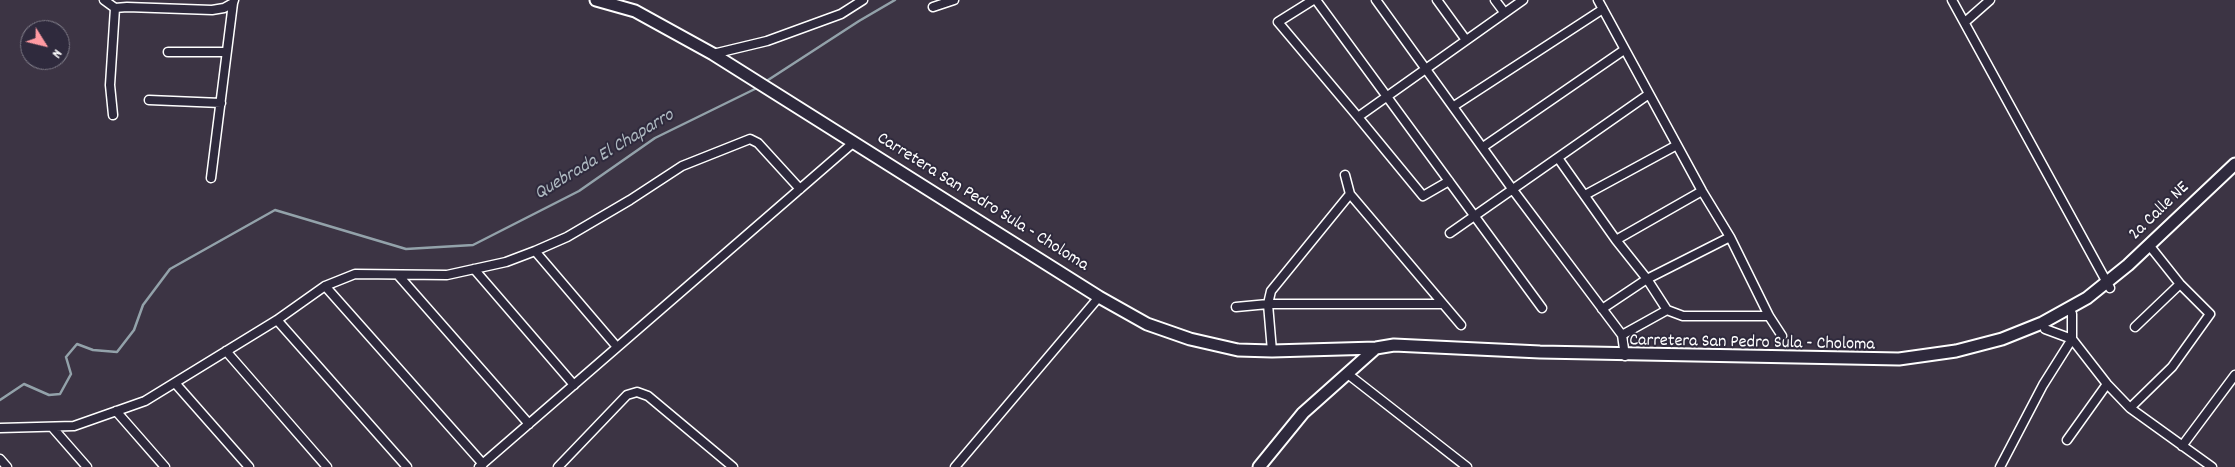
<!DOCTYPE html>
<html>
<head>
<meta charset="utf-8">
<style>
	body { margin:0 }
	#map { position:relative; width:2235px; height:467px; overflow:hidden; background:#3c3444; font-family:Dekko,sans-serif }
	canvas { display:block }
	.north { position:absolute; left:20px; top:20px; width:50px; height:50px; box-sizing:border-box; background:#2f2a3d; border:1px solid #827f8b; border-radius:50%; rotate:126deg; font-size:14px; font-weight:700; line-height:20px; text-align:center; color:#fff }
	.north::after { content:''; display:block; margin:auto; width:18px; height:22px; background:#ff9aa2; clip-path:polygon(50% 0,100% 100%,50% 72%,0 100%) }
</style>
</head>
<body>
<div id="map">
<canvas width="2235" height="467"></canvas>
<div class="north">N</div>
</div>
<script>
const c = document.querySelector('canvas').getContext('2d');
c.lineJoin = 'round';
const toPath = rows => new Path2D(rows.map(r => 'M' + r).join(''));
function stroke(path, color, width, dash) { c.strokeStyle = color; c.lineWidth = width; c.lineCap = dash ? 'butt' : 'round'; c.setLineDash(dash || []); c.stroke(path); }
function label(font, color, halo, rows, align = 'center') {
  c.font = font + ' Dekko,sans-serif'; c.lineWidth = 4; c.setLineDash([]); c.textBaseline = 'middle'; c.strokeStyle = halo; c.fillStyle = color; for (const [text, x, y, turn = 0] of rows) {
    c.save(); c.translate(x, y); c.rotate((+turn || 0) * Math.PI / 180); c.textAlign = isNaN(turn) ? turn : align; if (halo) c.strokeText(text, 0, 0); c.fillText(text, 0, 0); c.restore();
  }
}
stroke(toPath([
	[765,82,859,21,895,0],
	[0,400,24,384,49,395,60,394,71,374,66,357,77,344,93,350,117,352,134,330,143,305,170,269,275,210,406,249,473,245,579,191,655,138,759,87]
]), '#93a2aa', 2.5);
const street = toPath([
	[104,0,115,8],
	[1313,0,1278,22,1358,117],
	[1316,0,1542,308],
	[1376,0,1513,190,1622,335,1625,356],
	[1437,0,1466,40],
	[1495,0,1504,12],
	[1598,0,1702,191,1730,237,1769,316,1782,336],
	[1952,0,2110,288],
	[933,7,954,0],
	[1965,22,1990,0],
	[168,52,226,52],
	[713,54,767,41,841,14,863,0],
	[149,100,221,103],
	[1454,106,1603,9],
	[113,115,110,85,115,8,127,7,212,10,224,8,233,3,234,0],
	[1483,147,1624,50],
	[1558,158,1616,240,1647,279,1667,310],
	[1345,175,1350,194,1461,325],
	[211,178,233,3],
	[1449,181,1423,196,1358,117,1523,0],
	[1585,195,1677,145],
	[1450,233,1649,94],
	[1616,240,1702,191],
	[535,251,617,347],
	[474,269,574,385],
	[398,275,529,424],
	[325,286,483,464],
	[1236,307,1268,304,1442,304],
	[1602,309,1647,279,1730,237],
	[277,320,407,467],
	[2135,327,2180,284],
	[2045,329,2072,339,2107,384,2130,408,2212,467],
	[1622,335,1667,310,1683,316,1769,316],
	[226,351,327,467],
	[1272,351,1268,304,1271,291,1350,194],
	[1349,375,1467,467],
	[175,383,249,467],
	[2130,408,2172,367,2210,314,2180,284,2149,245],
	[116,411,165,467],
	[52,427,87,467],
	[0,428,74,426,145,401,277,320,325,286,355,274,447,275,506,262,535,251,567,237,630,200,682,166,750,139,758,143,800,189],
	[2067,440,2107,384],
	[2182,446,2235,375],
	[0,459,7,467],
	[479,467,854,142],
	[558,467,627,395,637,392,648,396,733,467],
	[955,467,1099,297],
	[2000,467,2043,385,2072,339,2072,314]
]);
const secondary = toPath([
	[596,0,635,11,713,54,1099,297,1147,324,1190,339,1238,350,1272,351,1376,348,1394,345,1540,352,1899,359,1956,351,2002,339,2042,323,2087,298,2128,265,2235,164],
	[1259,467,1303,413,1376,348]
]);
stroke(street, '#fff', 11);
stroke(secondary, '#fff', 15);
stroke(street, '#2f2a3d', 8);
stroke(secondary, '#2f2a3d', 11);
label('18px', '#fff', '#2f2a3d', [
	["Carretera San Pedro Sula - Choloma",982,203,32],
	["2a Calle NE",2160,212,-44],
	["Carretera San Pedro Sula - Choloma",1752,344,1]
]);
label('italic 19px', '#aeb9c0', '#2f2a3d', [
	["Quebrada El Chaparro",605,156,-31]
]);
</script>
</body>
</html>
